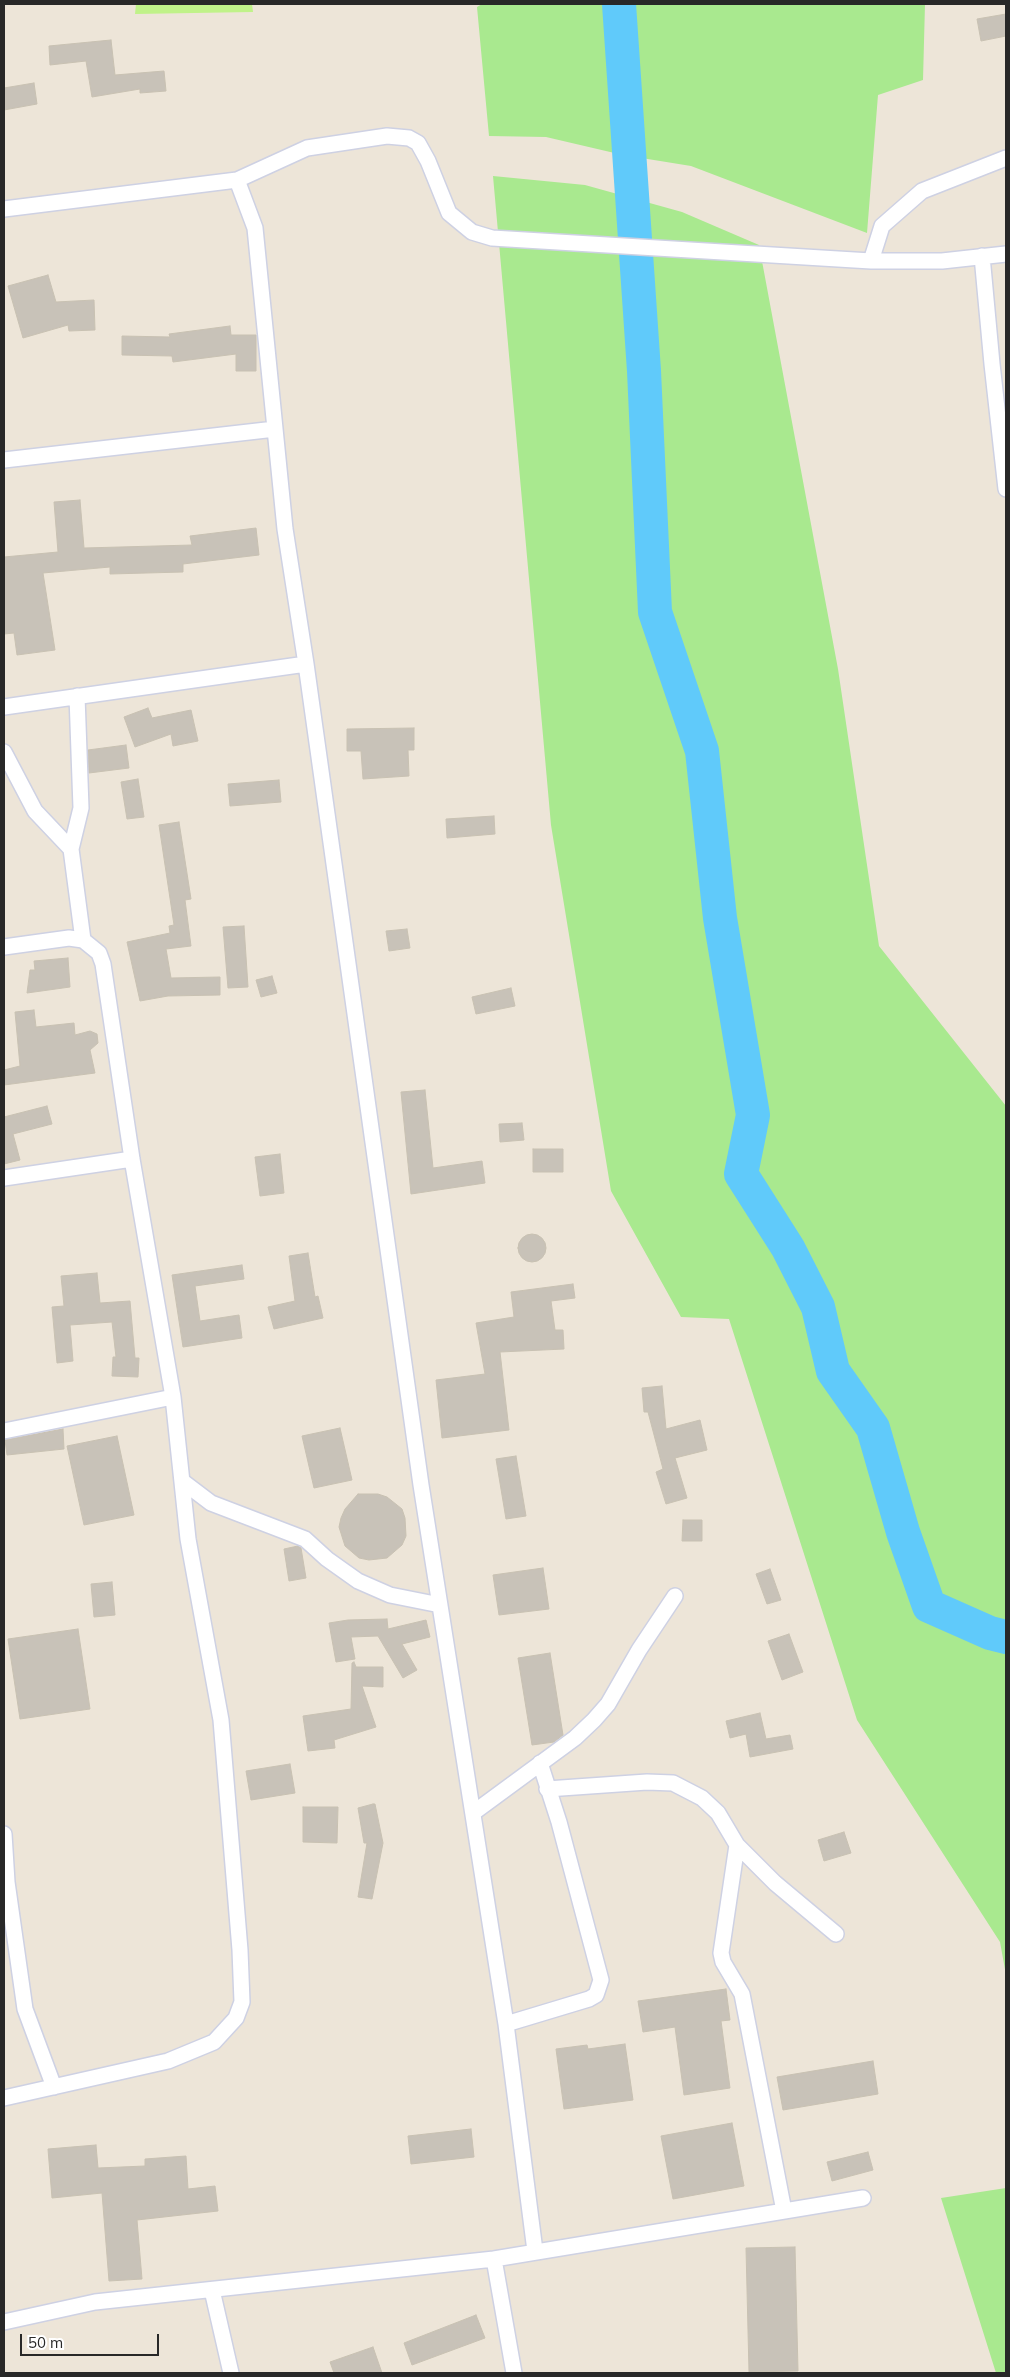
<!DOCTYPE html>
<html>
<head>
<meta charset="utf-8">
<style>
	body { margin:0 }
	#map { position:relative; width:1010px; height:2377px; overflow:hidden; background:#ede5d8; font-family:Mulish,sans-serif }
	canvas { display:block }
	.frame { position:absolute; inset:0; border:5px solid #282828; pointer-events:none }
	.scale { position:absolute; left:20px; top:2334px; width:139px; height:22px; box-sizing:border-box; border:2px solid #282828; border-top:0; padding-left:6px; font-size:15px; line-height:18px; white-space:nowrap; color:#282828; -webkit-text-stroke:4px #fff; paint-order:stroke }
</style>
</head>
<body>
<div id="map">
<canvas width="1010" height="2377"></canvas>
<div class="frame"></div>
<div class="scale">50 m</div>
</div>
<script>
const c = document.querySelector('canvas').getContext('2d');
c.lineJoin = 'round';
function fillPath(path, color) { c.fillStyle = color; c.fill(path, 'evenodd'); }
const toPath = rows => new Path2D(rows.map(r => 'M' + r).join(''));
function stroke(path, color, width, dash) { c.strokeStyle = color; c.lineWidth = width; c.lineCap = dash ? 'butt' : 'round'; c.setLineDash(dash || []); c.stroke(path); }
fillPath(toPath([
	[482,4,925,4,923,80,878,95,867,233,691,166,623,155,546,137,489,136,477,7],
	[493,176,585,185,682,212,759,245,838,669,879,946,1006,1106,1006,1975,1000,1942,857,1720,729,1319,681,1317,611,1191,551,825],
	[1006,2188,1006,2373,996,2373,941,2198]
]), '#a9e98f');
fillPath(toPath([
	[136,4,252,4,253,12,135,14]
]), '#c0f289');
stroke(toPath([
	[619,4,644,371,655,612,702,751,720,918,753,1115,741,1174,788,1248,818,1307,833,1371,873,1428,903,1532,929,1606,990,1633,1006,1637]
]), '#60cafa', 34);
const building = toPath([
	[1006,14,1006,36,981,41,977,19,1006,14],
	[111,40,115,75,164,71,166,91,140,93,140,89,92,97,86,61,50,65,49,46,111,40],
	[34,83,37,104,4,110,4,88,34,83],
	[48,275,56,302,94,300,95,330,69,331,68,325,23,338,8,286,48,275],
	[230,326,231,335,256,335,256,371,236,371,236,354,173,362,172,356,122,355,122,336,170,337,169,334,230,326],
	[80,500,84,548,192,545,190,536,256,528,259,555,183,564,183,572,110,574,110,567,43,573,55,650,17,655,14,633,4,634,4,557,58,552,54,502,80,500],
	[148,708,152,718,191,710,198,741,173,746,171,734,135,747,124,717,148,708],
	[414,728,414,750,408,750,409,776,363,779,361,751,347,751,347,729,414,728],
	[126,745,129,768,89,773,88,750,126,745],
	[138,779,144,817,127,819,121,782,138,779],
	[279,780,281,802,230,806,228,784,279,780],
	[494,816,495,834,447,838,446,819,494,816],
	[179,822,191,899,185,900,191,946,166,949,171,978,220,977,220,995,168,996,140,1001,127,942,170,933,169,926,174,925,159,825,179,822],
	[244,926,248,987,228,988,223,927,244,926],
	[407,929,410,948,389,951,386,931,407,929],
	[68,958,70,987,27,993,30,970,35,970,34,961,68,958],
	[272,976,277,993,261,997,256,980,272,976],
	[511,988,515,1006,476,1014,472,997,511,988],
	[34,1010,36,1027,74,1023,75,1035,90,1031,97,1034,98,1043,90,1050,95,1073,4,1085,4,1070,20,1066,15,1012,34,1010],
	[425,1090,433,1168,482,1161,485,1183,411,1194,401,1092,425,1090],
	[47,1106,52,1124,13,1134,20,1160,4,1164,4,1117,47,1106],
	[522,1123,524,1140,500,1142,499,1124,522,1123],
	[533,1149,563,1149,563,1172,533,1172,533,1149],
	[280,1154,284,1193,260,1196,255,1157,280,1154],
	'518 1248a14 14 0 1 1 28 0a14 14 0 1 1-28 0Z',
	[308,1253,315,1297,318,1296,323,1318,274,1329,268,1307,295,1301,289,1256,308,1253],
	[242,1265,244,1279,195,1286,200,1321,239,1315,242,1338,183,1347,172,1275,242,1265],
	[97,1273,100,1303,130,1301,135,1358,139,1358,138,1377,112,1376,113,1357,116,1357,112,1322,70,1325,73,1361,57,1363,52,1307,64,1306,61,1276,97,1273],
	[573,1284,575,1298,551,1301,555,1330,563,1330,564,1349,500,1352,509,1430,442,1438,436,1380,485,1374,476,1323,514,1317,511,1292,573,1284],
	[662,1386,666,1429,700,1420,707,1450,675,1458,687,1498,666,1504,656,1472,663,1469,648,1412,644,1412,642,1388,662,1386],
	[340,1428,352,1480,314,1488,302,1436,340,1428],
	[63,1429,64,1449,7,1455,5,1440,63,1429],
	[117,1436,134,1515,84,1525,67,1446,117,1436],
	[516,1456,526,1516,506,1519,496,1459,516,1456],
	[358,1494,378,1494,387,1497,402,1509,405,1518,406,1536,402,1545,387,1558,369,1560,359,1558,345,1546,339,1527,341,1518,345,1509,358,1494],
	[683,1520,702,1520,702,1541,682,1541,683,1520],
	[298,1546,301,1548,306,1578,289,1581,284,1549,298,1546],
	[543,1568,549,1609,499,1615,493,1575,543,1568],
	[770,1569,781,1600,767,1604,756,1574,770,1569],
	[112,1582,115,1615,94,1617,91,1584,112,1582],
	[387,1619,388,1629,426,1620,430,1637,402,1644,417,1670,403,1678,378,1636,351,1637,355,1659,336,1662,329,1623,348,1620,387,1619],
	[78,1629,90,1709,20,1719,8,1639,78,1629],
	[789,1634,803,1672,782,1680,768,1641,789,1634],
	[550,1653,563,1735,554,1742,532,1745,518,1658,550,1653],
	[354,1662,356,1667,383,1667,383,1687,362,1686,376,1727,334,1740,335,1748,308,1751,303,1716,351,1709,352,1663,354,1662],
	[760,1713,766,1739,790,1735,793,1749,750,1757,746,1734,730,1738,726,1721,760,1713],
	[290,1764,295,1793,251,1800,246,1771,290,1764],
	[373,1804,375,1804,383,1843,372,1899,358,1897,367,1843,364,1843,358,1808,373,1804],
	[303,1807,338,1807,337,1843,303,1842,303,1807],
	[844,1832,851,1853,824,1861,818,1840,844,1832],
	[726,1989,730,2020,721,2021,730,2088,684,2095,675,2027,643,2032,638,2001,726,1989],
	[625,2044,633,2100,564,2109,556,2049,587,2045,588,2049,625,2044],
	[873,2061,878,2094,783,2110,777,2077,873,2061],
	[732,2123,744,2186,673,2199,661,2136,732,2123],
	[471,2129,474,2157,411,2164,408,2136,471,2129],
	[96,2145,98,2168,145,2166,145,2159,186,2156,188,2189,215,2186,218,2211,137,2220,142,2279,109,2281,102,2193,52,2198,48,2149,96,2145],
	[868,2152,873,2170,832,2181,827,2162,868,2152],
	[795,2247,798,2371,749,2372,746,2248,795,2247],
	[476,2315,485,2338,412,2365,404,2343,476,2315],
	[373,2347,382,2373,334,2373,330,2362,373,2347]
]);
fillPath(building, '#c8c2b8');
stroke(building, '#c8c1b2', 1);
const street = toPath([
	[237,180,307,148,387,136,409,138,418,143,428,161,449,213,472,232,492,238,871,261,942,261,1006,254],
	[4,209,237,180,255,228,285,529,306,664,421,1485,506,2024,535,2251],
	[982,256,992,364,1006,489],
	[871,261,882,226,922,191,1006,158],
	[4,460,275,429],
	[77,696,81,808,71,849,83,940],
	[4,707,306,664],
	[4,752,35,811,71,849],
	[4,947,69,938,83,940,99,953,103,964,132,1159,173,1397],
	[4,1178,132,1159],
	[4,1431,173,1397,188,1539,221,1720,240,1950,242,2002,236,2018,214,2042,168,2061,4,2098],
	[182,1481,211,1503,305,1539,327,1559,358,1581,390,1595,440,1605],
	[547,1789,647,1782,673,1783,702,1798,718,1813,737,1845,775,1883,836,1934],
	[473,1813,575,1738,594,1720,608,1704,639,1650,675,1596],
	[4,1834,7,1882,25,2009,54,2087],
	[737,1845,721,1953,723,1962,742,1994,784,2211],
	[506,2024,589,1999,596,1995,601,1980,559,1822,540,1763],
	[494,2259,514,2373],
	[212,2290,231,2373],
	[4,2322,95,2302,494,2259,863,2198]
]);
stroke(street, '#ced1e3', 18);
stroke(street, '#fff', 15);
</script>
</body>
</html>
